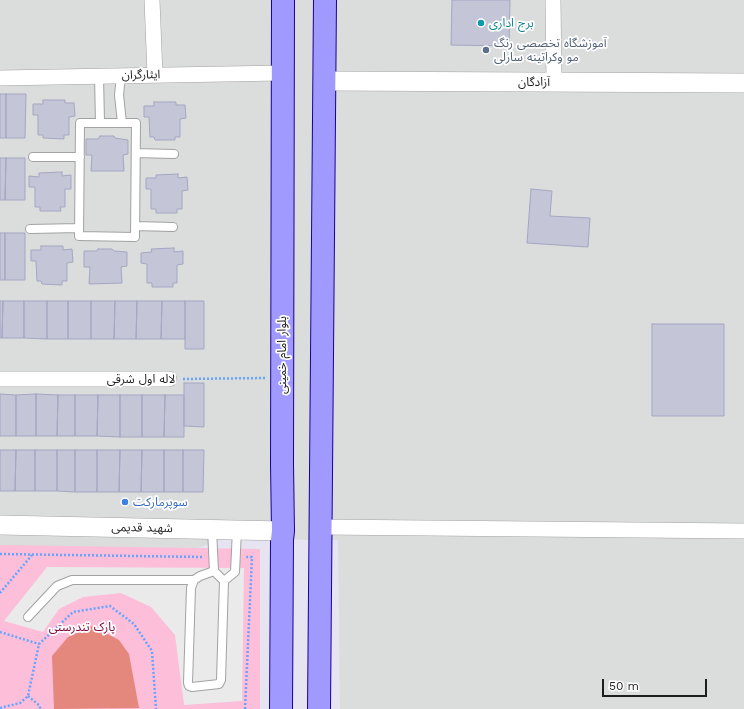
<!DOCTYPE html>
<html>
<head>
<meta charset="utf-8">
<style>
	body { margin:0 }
	#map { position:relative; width:744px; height:709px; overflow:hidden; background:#e6e4f0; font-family:"Work Sans",sans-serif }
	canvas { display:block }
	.scale { position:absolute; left:602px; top:679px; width:105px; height:18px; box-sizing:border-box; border:2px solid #1e1e1e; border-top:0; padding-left:5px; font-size:12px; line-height:14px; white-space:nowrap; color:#1e1e1e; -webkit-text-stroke:3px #fff; paint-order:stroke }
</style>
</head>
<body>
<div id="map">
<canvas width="744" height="709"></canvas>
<div class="scale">50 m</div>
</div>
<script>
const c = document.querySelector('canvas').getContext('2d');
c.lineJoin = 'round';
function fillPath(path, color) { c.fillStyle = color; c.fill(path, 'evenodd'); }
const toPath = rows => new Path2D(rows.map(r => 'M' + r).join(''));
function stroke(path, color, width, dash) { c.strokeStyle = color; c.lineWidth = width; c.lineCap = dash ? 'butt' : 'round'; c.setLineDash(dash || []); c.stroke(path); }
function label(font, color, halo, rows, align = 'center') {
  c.font = font + ' "Work Sans","Noto Sans Arabic",sans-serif'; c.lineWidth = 3.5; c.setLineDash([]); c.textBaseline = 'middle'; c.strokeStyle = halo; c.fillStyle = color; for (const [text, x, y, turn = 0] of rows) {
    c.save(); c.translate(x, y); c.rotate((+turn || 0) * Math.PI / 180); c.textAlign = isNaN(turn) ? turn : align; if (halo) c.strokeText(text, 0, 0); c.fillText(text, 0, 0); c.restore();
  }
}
fillPath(toPath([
	[0,0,744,0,744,709,340,709,338,540,222,539,0,621]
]), '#dbdcdc');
fillPath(toPath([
	[0,545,260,549,260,709,0,709]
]), '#fdbed9');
fillPath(toPath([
	[92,626,119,640,129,654,139,708,54,709,52,656,68,637]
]), '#e4877c');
fillPath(toPath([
	[47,567,244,568,242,701,184,705,175,635,151,607,121,593,83,597,59,609,43,632,4,621]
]), '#eaeaea');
const building = toPath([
	[452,0,510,0,509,46,451,45,452,0],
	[0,94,6,94,6,138,0,138,0,94],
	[6,94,26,94,25,138,6,138,6,94],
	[43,100,65,100,65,103,74,103,75,116,69,117,69,135,64,135,64,139,43,138,43,135,38,135,38,115,33,115,33,104,43,104,43,100],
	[154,102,176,102,176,105,185,105,186,118,180,119,180,137,175,137,175,140,155,140,154,137,150,137,149,117,144,117,144,106,154,106,154,102],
	[100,136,114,136,115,138,128,140,128,154,123,155,124,171,91,171,92,155,86,155,86,139,98,139,100,136],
	[0,158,6,158,5,200,0,200,0,158],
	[6,158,25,158,25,200,5,200,6,158],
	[62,172,62,176,71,175,71,189,65,189,65,207,60,207,61,211,40,211,40,207,35,207,35,187,29,187,29,176,39,177,39,173,62,172],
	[178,174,178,178,187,177,188,190,182,191,182,209,177,209,177,213,156,213,156,209,151,209,151,189,146,189,146,178,156,178,156,175,178,174],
	[531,189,552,191,550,216,590,218,588,247,527,243,531,189],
	[0,233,5,233,5,280,0,280,0,233],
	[5,233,25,233,25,280,5,280,5,233],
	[41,246,63,246,63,250,72,249,73,262,67,263,67,281,62,281,62,285,42,284,41,281,37,281,36,261,31,261,31,250,41,250,41,246],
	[174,248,174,252,183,251,183,264,177,265,177,283,173,283,173,287,152,287,152,283,147,283,147,264,141,263,141,253,152,252,151,249,174,248],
	[98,249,112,249,114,251,127,252,127,266,121,267,122,283,89,284,90,267,84,267,84,251,97,251,98,249],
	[0,301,3,301,2,338,0,338,0,301],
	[3,301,24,301,24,338,2,338,3,301],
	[24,301,47,301,47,339,24,338,24,301],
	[47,301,68,301,68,339,47,339,47,301],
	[68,301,91,301,91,339,68,339,68,301],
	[91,301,115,301,114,339,91,339,91,301],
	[115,301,137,301,136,339,114,339,115,301],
	[137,301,162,301,161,339,136,339,137,301],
	[162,301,185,301,185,339,161,339,162,301],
	[185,301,204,301,204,349,185,349,185,301],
	[652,324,724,324,724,416,652,416,652,324],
	[184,383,204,383,204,427,184,426,184,383],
	[0,394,16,395,16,436,0,436,0,394],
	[36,394,58,395,57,436,36,436,36,394],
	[36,394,36,436,16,436,16,395,36,394],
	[58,395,75,395,75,436,57,436,58,395],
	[75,395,98,395,97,436,75,436,75,395],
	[98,395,120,395,120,437,97,436,98,395],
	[120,395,142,395,142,437,120,437,120,395],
	[142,395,165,395,164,437,142,437,142,395],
	[165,395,184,395,184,437,164,437,165,395],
	[0,450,16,450,15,491,0,491,0,450],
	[16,450,35,450,35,491,15,491,16,450],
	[35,450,57,450,57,491,35,491,35,450],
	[57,450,75,450,75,492,57,491,57,450],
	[75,450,97,450,97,492,75,492,75,450],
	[97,450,120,450,119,492,97,492,97,450],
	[120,450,142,450,141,492,119,492,120,450],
	[142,450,164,450,164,492,141,492,142,450],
	[164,450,183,450,183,492,164,492,164,450],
	[183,450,204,450,203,492,183,492,183,450]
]);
fillPath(building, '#c4c5d7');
stroke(building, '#a5a7c3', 1);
const service = toPath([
	[99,76,100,123],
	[121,76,119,95,122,123],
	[80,123,136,123,135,237,79,236,80,123],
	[136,153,174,154],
	[33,157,80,157],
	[135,226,173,227],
	[30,229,79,228],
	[212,529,214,571,224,581,221,680,219,684,192,687,189,686,188,683,191,588,194,580,200,576,214,571],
	[224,581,235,572,237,530],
	[28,617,57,586,72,580,194,580]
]);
const minor = toPath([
	[152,0,155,75],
	[553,0,554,82],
	[0,78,282,73],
	[0,379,169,379],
	[321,527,744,531]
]);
const tertiary = toPath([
	[324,81,744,83],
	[0,525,283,531]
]);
const primary = toPath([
	[281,709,282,540,283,531,282,464,283,0],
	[319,709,325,0]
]);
stroke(service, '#a2a2a2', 10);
stroke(minor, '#a2a2a2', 16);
stroke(tertiary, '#a2a2a2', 20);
stroke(primary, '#180099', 24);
stroke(toPath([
	[183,379,266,378],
	[0,554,203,557],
	[0,593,32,555],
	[0,632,39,644],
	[28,696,40,706,40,709],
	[0,708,20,703,28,696,39,644,73,612,110,606,134,624,152,651,156,709],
	[245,709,252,557,246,557]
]), '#66a4ff', 2.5, [2, 2]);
stroke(service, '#fff', 8);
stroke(minor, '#fff', 15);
stroke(tertiary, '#fff', 19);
stroke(primary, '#a09aff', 22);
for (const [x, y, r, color] of [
	[481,23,4,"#0f9aa8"],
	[486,50,4,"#5c6f8a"],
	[125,502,4,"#3f7fe0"]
]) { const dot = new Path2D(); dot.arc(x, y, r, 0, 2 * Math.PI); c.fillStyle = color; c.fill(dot); stroke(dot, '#fff', 1.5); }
label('12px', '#0d838f', '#fff', [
	["برج اداری",489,23]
], 'left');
label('12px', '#4e5e75', '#fff', [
	["آموزشگاه تخصصی رنگ",494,43],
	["مو وکراتینه سارلی",494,57]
], 'left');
label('12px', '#1e1e1e', '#fff', [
	["ایثارگران",141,75,-1],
	["آزادگان",534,82],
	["بلوار امام خمینی",282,355,-90],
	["لاله اول شرقی",141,379],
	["شهید قدیمی",142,528,1]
]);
label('12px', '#366cbe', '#fff', [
	["سوپرمارکت",133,502]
], 'left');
label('12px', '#84043b', '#fff', [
	["پارک تندرستی",82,627]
]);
</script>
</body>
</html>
